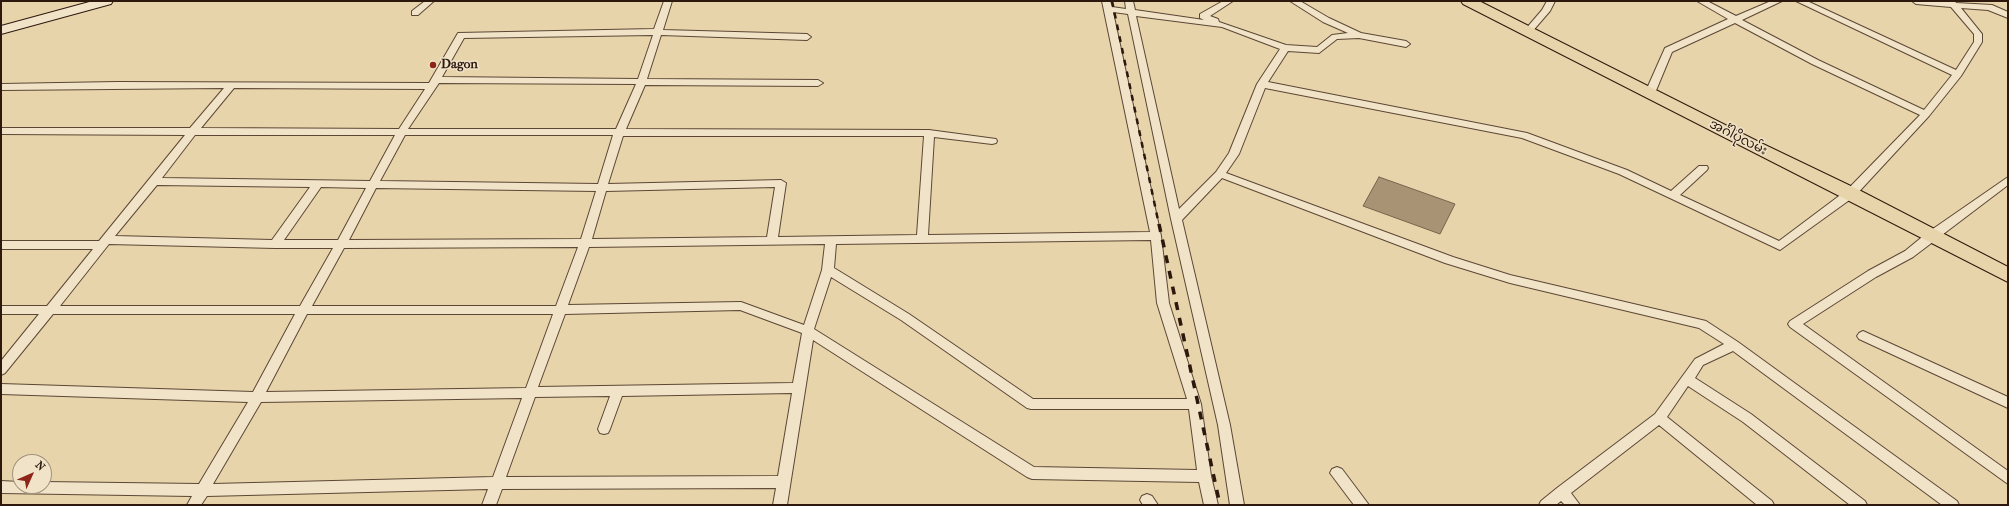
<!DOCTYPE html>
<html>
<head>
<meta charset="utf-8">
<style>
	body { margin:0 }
	#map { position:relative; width:2009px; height:506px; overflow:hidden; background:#e8d4aa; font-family:"IM FELL French Canon",serif }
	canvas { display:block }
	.frame { position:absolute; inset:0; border:2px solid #2d180e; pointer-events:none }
	.north { position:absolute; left:12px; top:454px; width:40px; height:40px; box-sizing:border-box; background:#f0e3c8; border:1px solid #a2927e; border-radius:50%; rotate:45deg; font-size:11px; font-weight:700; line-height:16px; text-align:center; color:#2d180e }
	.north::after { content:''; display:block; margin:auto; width:14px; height:18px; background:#8f2418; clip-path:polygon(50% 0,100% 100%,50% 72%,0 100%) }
</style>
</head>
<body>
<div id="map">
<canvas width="2009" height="506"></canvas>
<div class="frame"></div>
<div class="north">N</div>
</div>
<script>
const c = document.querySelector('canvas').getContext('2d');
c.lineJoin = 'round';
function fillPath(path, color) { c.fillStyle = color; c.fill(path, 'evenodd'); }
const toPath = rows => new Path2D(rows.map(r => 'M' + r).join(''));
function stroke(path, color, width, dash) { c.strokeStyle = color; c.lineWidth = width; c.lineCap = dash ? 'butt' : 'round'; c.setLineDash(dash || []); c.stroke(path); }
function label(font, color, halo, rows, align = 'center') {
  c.font = font + ' "IM FELL French Canon","Noto Sans Myanmar",serif'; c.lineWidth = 3; c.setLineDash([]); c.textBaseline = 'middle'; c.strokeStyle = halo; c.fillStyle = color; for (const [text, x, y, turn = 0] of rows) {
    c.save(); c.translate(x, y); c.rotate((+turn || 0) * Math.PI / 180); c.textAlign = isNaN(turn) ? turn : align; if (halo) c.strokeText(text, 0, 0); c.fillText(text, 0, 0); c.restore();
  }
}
const water = toPath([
	[1379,177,1455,204,1440,234,1363,206,1379,177]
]);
fillPath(water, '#a89475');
stroke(water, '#77624c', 1);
const street = toPath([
	[425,1,434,1,418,15,412,15,412,11,425,1],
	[664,1,672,1,663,30,807,34,811,37,807,40,661,35,647,79,818,80,823,83,818,86,645,85,626,129,929,130,996,139,997,141,996,143,992,144,934,137,928,235,1150,232,1102,1,1110,1,1112,7,1126,9,1125,1,1133,1,1135,10,1204,20,1200,18,1200,14,1223,1,1233,1,1210,16,1218,19,1219,22,1286,45,1317,47,1332,35,1348,33,1323,22,1290,1,1300,1,1329,18,1361,33,1406,41,1410,44,1406,47,1359,38,1337,39,1319,53,1288,51,1268,82,1527,133,1627,170,1671,191,1699,166,1707,166,1708,168,1707,170,1680,195,1779,241,1847,190,1920,115,1812,64,1735,23,1672,52,1655,93,1653,95,1647,95,1645,93,1665,48,1728,19,1697,1,1707,1,1736,16,1771,1,1782,1,1742,20,1818,60,1924,110,1952,75,1796,1,1807,1,1956,70,1974,42,1974,34,1951,7,1916,4,1912,1,1955,1,1956,3,1992,5,2008,12,2008,18,1988,10,1961,8,1982,34,1982,42,1961,76,1929,116,1855,196,1780,250,1619,174,1522,138,1265,88,1239,154,1226,173,1453,257,1510,275,1706,321,1738,342,1957,501,1959,505,1942,505,1733,351,1703,365,1695,378,1751,414,1865,501,1867,505,1850,505,1743,422,1688,386,1667,417,1772,501,1774,505,1757,505,1659,425,1571,493,1580,505,1565,505,1561,501,1556,505,1539,505,1541,501,1557,488,1655,414,1695,359,1724,344,1699,328,1510,283,1445,263,1222,178,1182,220,1230,425,1244,505,1230,505,1218,425,1171,219,1128,14,1113,12,1161,236,1169,303,1201,404,1211,476,1218,505,1204,505,1199,482,1032,479,1027,477,813,340,787,505,773,505,776,488,502,489,496,505,482,505,488,489,207,496,201,505,187,505,192,496,1,493,1,481,20,482,20,486,44,486,44,482,199,484,248,402,1,394,1,384,253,392,295,314,53,314,5,373,1,375,1,361,39,314,1,314,1,306,47,306,93,249,1,249,1,241,99,241,185,135,1,134,1,128,190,128,224,88,1,90,1,84,117,82,429,83,458,33,654,29,664,1],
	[1136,16,1222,27,1280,49,1257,84,1229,153,1216,172,1179,209,1136,16],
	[653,35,638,79,442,77,464,38,653,35],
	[439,83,636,84,616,129,408,129,439,83],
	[234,88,425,89,399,129,201,128,234,88],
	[195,135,395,135,370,181,162,178,195,135],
	[405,135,613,135,598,184,380,181,405,135],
	[623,136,924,136,917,235,778,237,786,183,781,180,608,184,623,136],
	[157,185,310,187,272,240,115,236,157,185],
	[321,187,366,188,338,240,284,240,321,187],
	[775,187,767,237,592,239,606,191,775,187],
	[376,188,596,191,581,239,349,240,376,188],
	[1151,240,1157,303,1187,399,1033,399,909,314,834,268,836,244,1151,240],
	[109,244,275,248,333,248,300,306,60,306,109,244],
	[825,244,822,270,804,325,741,302,568,305,589,247,825,244],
	[578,247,556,306,312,306,344,248,578,247],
	[831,277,901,320,1027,408,1031,409,1189,409,1197,470,1034,467,814,329,831,277],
	[740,310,802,333,793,383,538,387,565,314,740,310],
	[307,314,553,314,526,388,266,392,307,314],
	[792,393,778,476,506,477,535,397,610,396,598,429,600,433,604,434,608,433,610,429,622,396,792,393],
	[522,398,493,477,213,484,261,402,522,398],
	[1547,1,1555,1,1550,11,1531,33,1525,33,1524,31,1542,10,1547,1],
	[2008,177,2008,185,1913,257,1876,277,1803,324,2008,471,2008,484,1790,327,1788,324,1790,321,1868,271,1905,251,1927,233,2008,177],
	[1863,331,2008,397,2008,408,1859,339,1857,336,1859,333,1863,331],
	[1337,467,1342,469,1369,505,1354,505,1330,473,1332,469,1337,467],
	[1147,494,1152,496,1158,505,1143,505,1140,500,1142,496,1147,494]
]);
const secondary = toPath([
	[93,1,113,1,111,4,1,34,1,26,93,1]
]);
const primary = toPath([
	[1461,1,1479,1,1761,143,1857,189,2008,267,2008,282,1463,4,1461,1]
]);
stroke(street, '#5c4735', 2);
stroke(secondary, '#2d180e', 2);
stroke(primary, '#2d180e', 2);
fillPath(street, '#f0e3c8');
fillPath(secondary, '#f0e3c8');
fillPath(primary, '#e8d4aa');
stroke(toPath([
	[1112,1,1159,225]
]), '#2d180e', 2.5, [6, 6]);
stroke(toPath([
	[1159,224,1220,505]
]), '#2d180e', 3.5, [8, 8]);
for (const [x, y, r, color] of [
	[433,65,4,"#8f2418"]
]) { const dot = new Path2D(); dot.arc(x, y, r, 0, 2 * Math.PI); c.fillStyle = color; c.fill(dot); stroke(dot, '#f0e3c8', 1.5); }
label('bold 13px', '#2d180e', '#f0e3c8', [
	["Dagon",441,65]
], 'left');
label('13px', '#2d180e', '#f0e3c8', [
	["အင်္ဂါပိုလမ်း",1738,138,27]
]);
</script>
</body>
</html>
